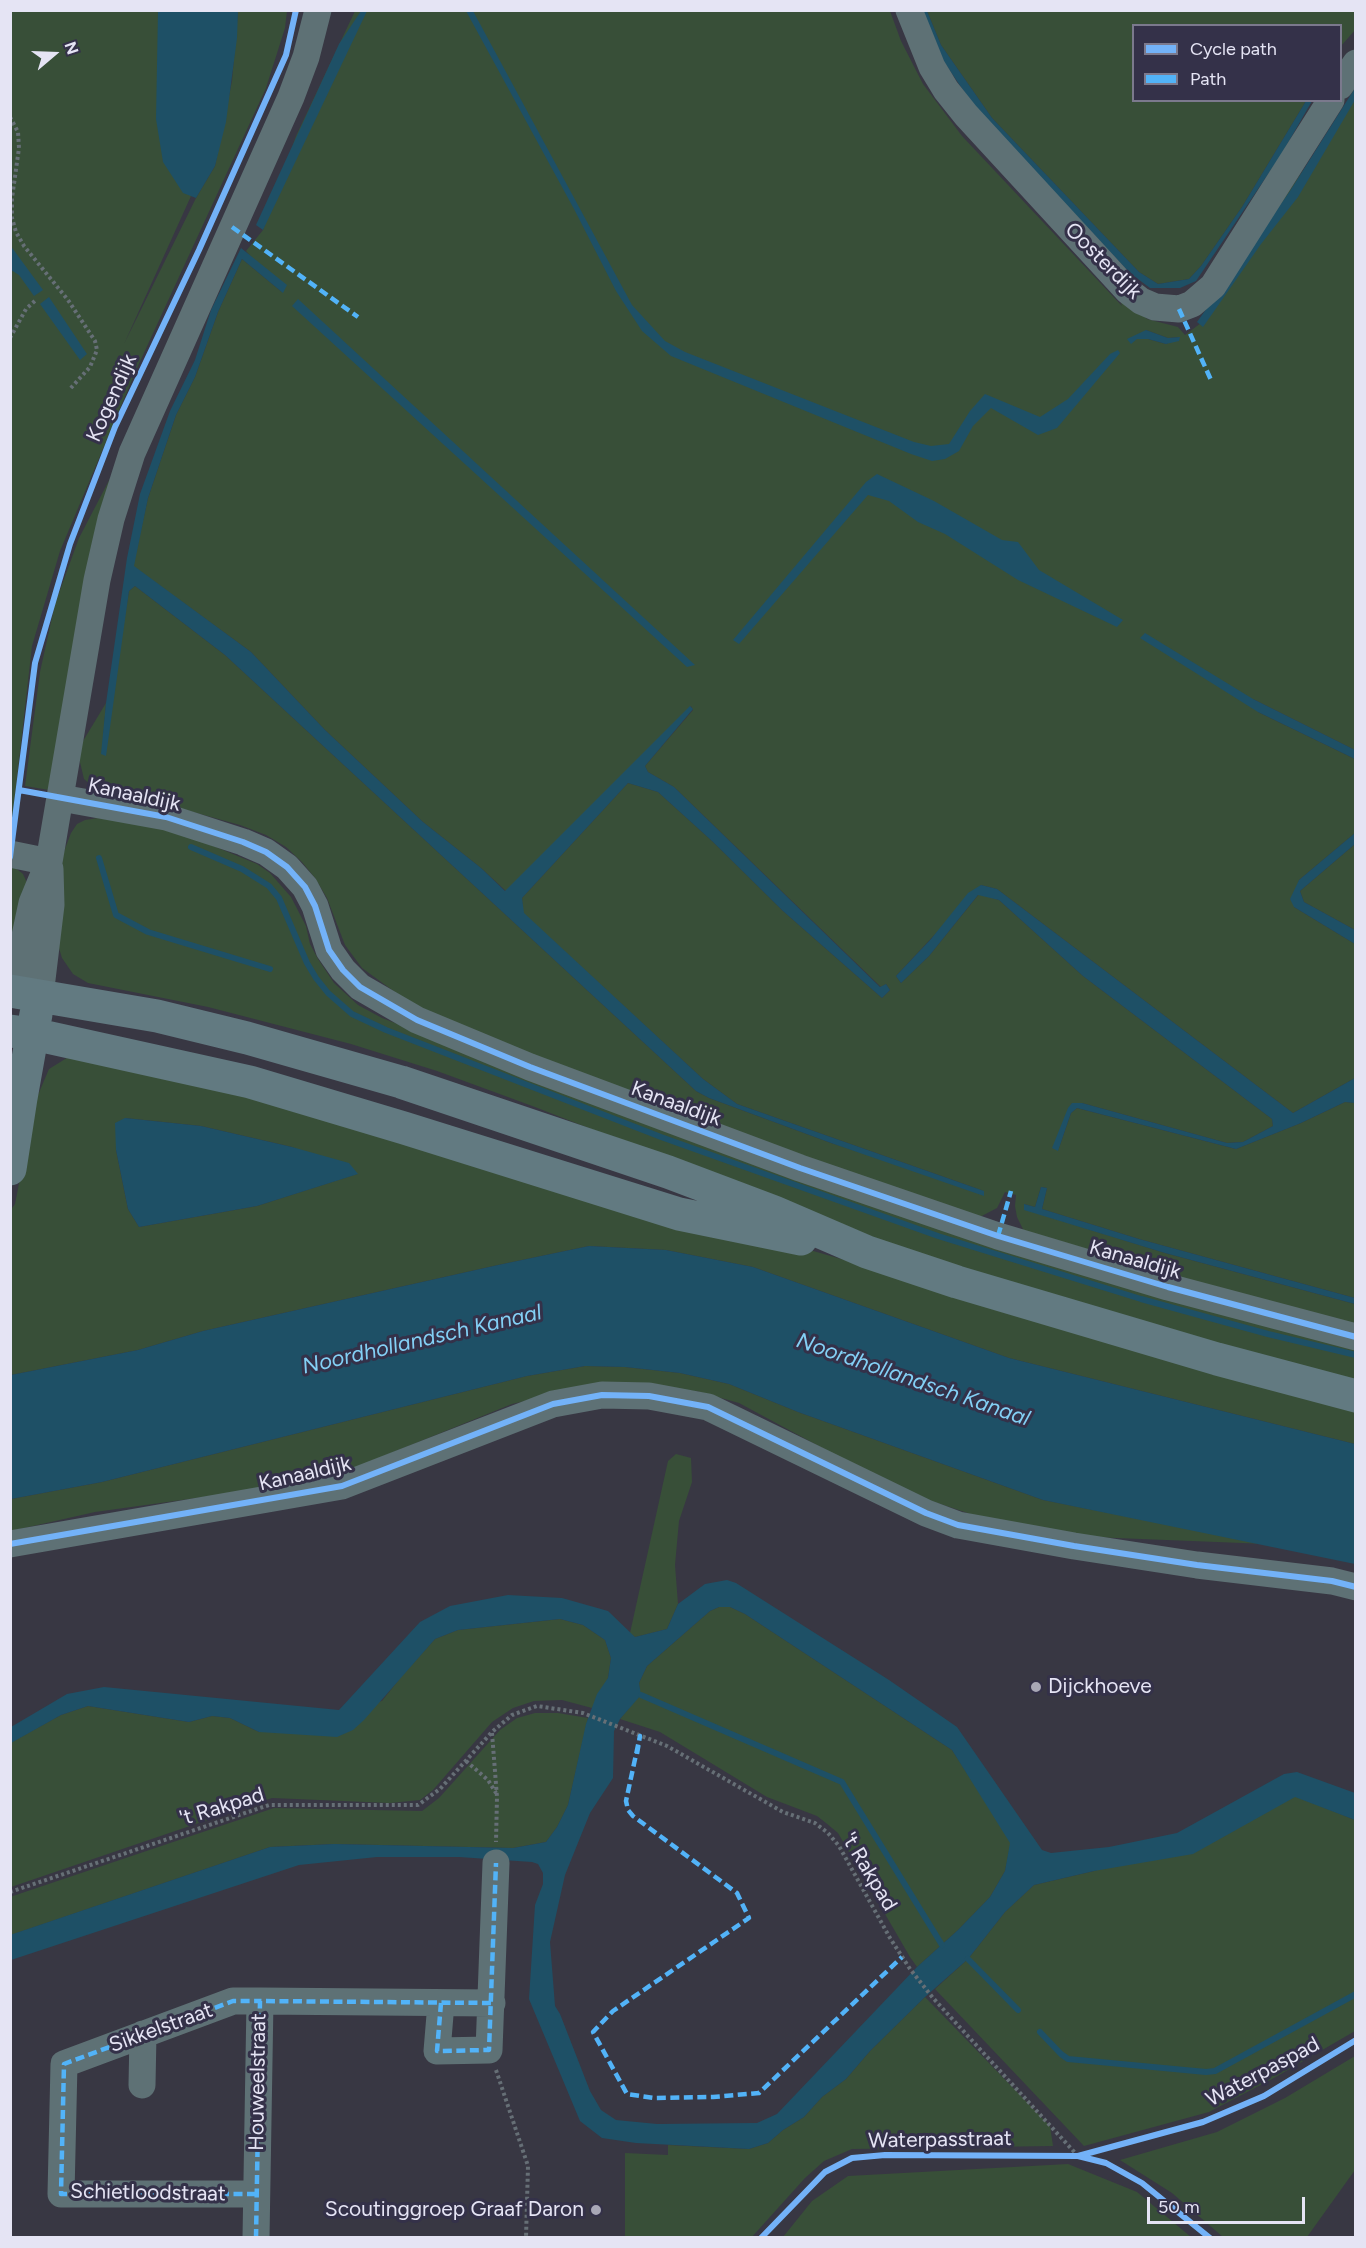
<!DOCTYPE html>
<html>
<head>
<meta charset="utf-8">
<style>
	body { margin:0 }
	#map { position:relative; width:1366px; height:2248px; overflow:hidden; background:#383743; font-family:Figtree,sans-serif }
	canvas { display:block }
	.frame { position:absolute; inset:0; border:12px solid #e5e4f4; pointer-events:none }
	.legend { position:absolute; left:1132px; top:24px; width:210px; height:78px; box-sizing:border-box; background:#343149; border:2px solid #7b798d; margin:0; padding:8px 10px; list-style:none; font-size:18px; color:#e5e4f4 }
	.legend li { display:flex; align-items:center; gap:12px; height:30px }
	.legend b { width:30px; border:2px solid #7b798d }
	.north { position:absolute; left:24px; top:24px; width:60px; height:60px; -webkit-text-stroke:4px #343149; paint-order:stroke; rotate:71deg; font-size:16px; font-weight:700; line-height:24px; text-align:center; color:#e5e4f4 }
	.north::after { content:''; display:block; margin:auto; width:21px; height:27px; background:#e5e4f4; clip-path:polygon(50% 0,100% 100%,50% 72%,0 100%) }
	.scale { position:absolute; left:1147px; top:2197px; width:158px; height:27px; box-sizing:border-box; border:3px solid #e5e4f4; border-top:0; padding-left:8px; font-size:18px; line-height:21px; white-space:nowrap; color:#e5e4f4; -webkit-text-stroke:4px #343149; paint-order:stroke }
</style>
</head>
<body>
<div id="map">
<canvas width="1366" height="2248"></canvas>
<div class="frame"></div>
<ul class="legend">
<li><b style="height:8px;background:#73b2f8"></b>Cycle path</li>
<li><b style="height:8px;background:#52b3f8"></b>Path</li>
</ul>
<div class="north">N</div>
<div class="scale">50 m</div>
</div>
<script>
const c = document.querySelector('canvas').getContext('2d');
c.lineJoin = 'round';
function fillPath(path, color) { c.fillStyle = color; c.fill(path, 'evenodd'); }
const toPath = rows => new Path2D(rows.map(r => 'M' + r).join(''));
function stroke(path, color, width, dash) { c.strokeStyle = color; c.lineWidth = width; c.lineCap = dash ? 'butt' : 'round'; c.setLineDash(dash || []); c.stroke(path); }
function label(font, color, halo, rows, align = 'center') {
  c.font = font + ' Figtree,sans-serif'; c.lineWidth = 6; c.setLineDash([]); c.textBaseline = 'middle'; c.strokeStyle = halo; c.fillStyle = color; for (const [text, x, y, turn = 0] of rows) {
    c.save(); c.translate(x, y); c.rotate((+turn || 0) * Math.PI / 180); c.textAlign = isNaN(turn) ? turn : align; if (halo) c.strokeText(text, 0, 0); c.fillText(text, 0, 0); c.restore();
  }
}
fillPath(toPath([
	[1355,10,1356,29,1341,46,1340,26,1134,26,1134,100,1306,101,1242,207,1201,266,1189,279,1158,284,1139,272,992,118,941,45,927,11],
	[10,11,221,11,196,185,124,344,196,198,215,166,232,81,238,11,287,11,285,28,266,88,137,368,60,551,32,646,11,831],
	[355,11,890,11,901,41,923,84,962,136,1122,306,1115,286,1147,319,1178,327,1185,335,1201,323,1256,238,1355,96,1355,750,1253,699,1258,712,1355,759,1355,833,1299,880,1294,907,1355,944,1355,1078,1293,1113,997,889,981,885,896,976,901,983,929,956,979,894,999,900,1083,976,1272,1119,1273,1126,1243,1142,1227,1143,1082,1103,1072,1103,1058,1151,1071,1113,1077,1108,1236,1149,1301,1123,1345,1102,1355,1103,1355,1298,1139,1239,1042,1209,1047,1188,1041,1187,1035,1207,1024,1204,1024,1209,1165,1253,1355,1304,1355,1329,1024,1231,1017,1217,1015,1206,1016,1195,1005,1192,997,1208,976,1219,450,1026,399,995,362,968,345,945,327,898,315,878,302,862,286,847,266,835,240,825,171,806,103,792,93,787,84,779,79,758,80,746,106,703,102,754,129,591,135,586,225,655,696,1091,709,1098,831,1143,984,1191,737,1104,703,1079,523,913,522,898,628,783,658,792,712,841,783,911,882,998,890,990,886,984,881,987,674,787,648,772,645,766,693,710,691,706,506,891,481,868,423,822,325,730,251,652,133,566,148,498,176,415,195,377,218,312,242,259,283,293,246,251,263,230,296,136],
	[1146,330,1168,338,1179,337,1166,344,1148,339,1137,339],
	[116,467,49,790,25,786,40,672,55,604,79,538],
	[98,818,159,827,211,845,257,864,270,873,291,897,306,926,310,944,318,959,334,983,358,1005,382,1018,608,1105,1355,1345,1355,1382,1127,1321,869,1238,535,1107,437,1071,351,1044,208,1007,88,983,73,974,62,958,58,945,59,892,63,854,71,833,77,824,85,820],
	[1355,844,1355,930,1304,902,1300,891],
	[13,866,23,874,27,883,11,955,10,871],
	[70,1056,230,1083,1355,1407,1355,1444,1009,1358,753,1267,666,1250,589,1246,498,1265,203,1331,138,1350,11,1375,10,1211,15,1204,35,1102,49,1069],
	[125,1118,201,1126,292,1147,357,1174,257,1206,139,1227,128,1209,116,1150],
	[585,1366,625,1367,680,1373,729,1384,798,1412,1043,1500,1267,1544,1091,1537,992,1521,904,1492,739,1403,696,1391,573,1390,512,1404,337,1475,211,1496,95,1512,11,1531,11,1499,102,1482,527,1376],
	[676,1454,691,1458,692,1482,679,1521,675,1565,678,1604,667,1629,635,1637,630,1633,668,1461],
	[719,1607,730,1607,745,1614,952,1750,1011,1842,1005,1871,990,1897,958,1930,917,1967,910,1957,838,1833,826,1823,817,1816,767,1797,660,1732,620,1719,640,1695,639,1683,647,1666,710,1611],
	[560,1619,583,1625,605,1640,611,1658,608,1678,592,1708,562,1700,534,1701,513,1708,492,1722,433,1790,420,1800,390,1803,272,1798,11,1887,10,1743,61,1715,88,1706,189,1722,212,1716,230,1718,259,1732,382,1701,401,1677,435,1639,458,1630],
	[535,1713,558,1713,588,1718,568,1805,557,1827,546,1842,513,1848,334,1844,270,1847,11,1935,10,1897,274,1808,422,1811,439,1798,500,1730,517,1718],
	[1295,1796,1355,1820,1355,2031,1274,2078,1209,2112,1084,2146,935,1989,968,1959,1005,1912,1034,1885,1094,1871],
	[925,1997,1050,2126,1053,2146,852,2149,824,2161,805,2178,751,2238,625,2237,625,2153,668,2155,668,2145,749,2149,768,2143,783,2130,804,2117,822,2097,846,2079,870,2051],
	[1355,2056,1355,2170,1307,2237,1223,2237,1172,2193,1120,2160,1217,2132,1285,2098],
	[1068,2164,1137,2192,1191,2237,783,2237,812,2201,848,2176]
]), '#384f38');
fillPath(toPath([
	[158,11,238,11,237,38,226,122,215,166,196,198,183,193,163,162,156,119],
	[361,11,367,11,263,230,256,225,339,44],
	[466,11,473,11,632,305,665,341,685,352,914,442,931,446,949,444,970,411,985,394,1040,417,1068,399,1110,354,1118,350,1120,353,1057,428,1038,435,991,408,973,426,959,451,945,459,932,461,911,454,671,356,642,331,616,291,574,209],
	[923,11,927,11,941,45,992,118,1139,272,1158,284,1189,279,1201,266,1242,207,1306,101,1312,101,1281,155,1196,281,1180,288,1150,288,1130,273,976,109,944,62],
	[1355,88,1355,100,1298,197,1261,244,1203,327,1197,322,1290,191],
	[10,245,43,290,34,296,19,275,11,270],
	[241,248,287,285,283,293,242,259,218,312,195,377,176,415,148,498,134,566,251,652,325,730,423,822,481,868,505,891,690,706,693,709,645,766,648,772,674,787,880,987,886,984,890,990,882,998,783,911,712,841,658,792,628,783,522,898,524,913,703,1079,737,1104,984,1191,984,1196,831,1143,709,1098,696,1091,225,655,135,586,129,591,106,756,101,754,106,703,127,558,140,494,170,411,195,360,211,310],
	[49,297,87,354,80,360,40,304],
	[298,299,695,665,687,667,292,306],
	[1146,330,1168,338,1180,337,1179,341,1166,344,1148,339,1137,339,1131,344,1127,339],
	[877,474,934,501,1002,540,1018,542,1039,570,1123,620,1117,627,1018,580,945,534,918,522,889,501,868,495,739,644,733,640,866,482],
	[1145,633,1253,699,1355,750,1355,759,1258,712,1140,638],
	[1355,833,1355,844,1300,891,1304,902,1355,930,1355,944,1294,907,1290,899,1299,880],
	[981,885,997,889,1293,1113,1355,1078,1355,1103,1345,1102,1301,1123,1236,1149,1077,1108,1071,1113,1058,1151,1052,1148,1068,1108,1072,1103,1082,1103,1227,1143,1243,1142,1273,1126,1272,1119,1083,976,999,900,978,895,929,956,901,983,896,976,931,939,968,893],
	[125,1118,201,1126,292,1147,349,1163,358,1174,257,1206,139,1227,128,1209,116,1150,115,1123],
	[1041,1187,1047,1188,1042,1209,1139,1239,1355,1298,1355,1304,1165,1253,1024,1210,1024,1204,1035,1207],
	[589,1246,666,1250,753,1267,1009,1358,1355,1444,1355,1564,1043,1500,798,1412,729,1384,680,1373,625,1367,585,1366,527,1376,102,1482,11,1499,11,1375,138,1350,203,1331,498,1265],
	[727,1580,736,1583,889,1680,957,1727,1042,1850,1051,1853,1109,1847,1177,1833,1284,1774,1297,1772,1355,1793,1355,1820,1295,1797,1193,1854,1094,1871,1034,1885,1005,1912,968,1959,925,1997,870,2051,846,2079,822,2097,804,2117,783,2130,768,2143,749,2149,636,2143,602,2138,580,2121,529,1999,535,1905,543,1884,543,1873,538,1864,532,1862,459,1857,377,1857,299,1865,11,1960,10,1935,270,1847,334,1844,513,1848,546,1842,557,1827,568,1805,586,1724,597,1694,608,1678,611,1658,605,1640,583,1625,560,1619,458,1630,435,1639,364,1720,353,1730,337,1737,259,1732,230,1718,212,1716,189,1722,88,1706,61,1715,11,1743,11,1727,67,1694,104,1687,339,1710,420,1622,450,1606,508,1595,562,1598,608,1611,635,1637,667,1629,678,1604,705,1584],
	[719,1607,730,1607,745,1614,952,1750,1010,1843,1005,1871,990,1897,958,1930,917,1967,777,2114,757,2123,657,2124,616,2120,601,2110,590,2091,560,2014,555,2006,550,1942,565,1875,590,1813,613,1778,614,1731,620,1719,641,1695,639,1683,647,1666,710,1611]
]), '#1e5066');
stroke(toPath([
	[191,847,242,869,269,886,279,898,307,963,316,978,328,993,352,1014,386,1030,661,1137,938,1236,1141,1299,1268,1334,1356,1355],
	[99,858,116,915,148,932,270,969],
	[641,1695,842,1782,942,1945],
	[968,1959,1018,2010],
	[1040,2032,1061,2054,1068,2059,1206,2072,1215,2071,1356,1994]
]), '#1e5066', 6);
stroke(toPath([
	[10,117,18,132,19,148,12,198,12,218,16,232,24,246,68,300,95,341,97,350,90,367,69,390],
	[10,338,26,309,36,300],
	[492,1733,497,1797,496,1842],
	[466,1761,488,1780,496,1793],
	[10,1892,269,1805,418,1805,440,1789,492,1732,512,1715,537,1706,583,1713,667,1746,783,1812,815,1823,828,1833,839,1846,890,1938,910,1969,933,1998,1078,2156],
	[496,2070,528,2166,526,2238]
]), '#666f76', 4, [3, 3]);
stroke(toPath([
	[909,10,932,67,946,90,966,115,1128,291,1141,301,1155,307,1179,309,1192,304,1213,286,1331,100],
	[1340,86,1356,63],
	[61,798,166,817,243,842,266,852,287,867,305,887,315,906,329,950,343,970,360,987,417,1020,530,1067,800,1168,998,1236,1168,1287,1356,1337],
	[10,854,49,862],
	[13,992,32,903,49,862,97,580,111,519,132,453,291,97,306,57,318,10],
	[40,996,51,905,50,869],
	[10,1544,342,1486,553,1404,602,1395,649,1396,708,1407,926,1513,958,1525,1074,1546,1197,1565,1332,1581,1356,1587],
	[441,2003,437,2051,489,2050,496,1863],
	[142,2085,143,2034],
	[256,2194,61,2194,64,2064,233,2001,260,2001],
	[256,2238,260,2001,492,2003]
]), '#5e7175', 27);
stroke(toPath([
	[10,991,157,1016,247,1038,401,1082,668,1172,774,1212,867,1252,957,1282,1217,1359,1356,1396],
	[10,1031,33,1034,250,1082,404,1128,679,1214,801,1239],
	[10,1169,21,1098,36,1014]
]), '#627a81', 33);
stroke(toPath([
	[232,227,358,317],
	[1179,309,1211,380],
	[998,1236,1011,1191],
	[637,1754,640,1736,626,1801,628,1810,633,1816,737,1893,749,1918,613,2011,593,2032,627,2094,654,2098,713,2097,759,2093,902,1957],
	[441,2003,437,2051,489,2050,496,1863],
	[256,2194,61,2194,64,2064,233,2001,260,2001],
	[256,2238,260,2001,492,2003]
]), '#52b3f8', 4.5, [9, 4.5]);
stroke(toPath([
	[19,790,166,817,243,842,266,852,287,867,305,887,315,906,329,950,343,970,360,987,417,1020,530,1067,800,1168,998,1236,1168,1287,1356,1337],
	[10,857,35,663,70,544,115,427,199,250,286,55,296,10],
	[10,1544,342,1486,553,1404,602,1395,649,1396,708,1407,926,1513,958,1525,1074,1546,1197,1565,1332,1581,1356,1587],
	[1078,2156,1203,2122,1264,2096,1356,2040],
	[761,2238,825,2172,852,2158,885,2155,1078,2156,1106,2163,1142,2183,1210,2238]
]), '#73b2f8', 6);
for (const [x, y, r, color] of [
	[1036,1687,6,"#a8a7b6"],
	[596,2210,6,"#a8a7b6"]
]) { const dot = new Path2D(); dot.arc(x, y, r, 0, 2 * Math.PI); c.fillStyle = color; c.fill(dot); stroke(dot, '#343149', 2); }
label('21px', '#e5e4f4', '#343149', [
	["Oosterdijk",1103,261,45],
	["Kogendijk",112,398,-66],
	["Kanaaldijk",134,795,12],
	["Kanaaldijk",676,1104,20],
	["Kanaaldijk",1135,1260,16],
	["Kanaaldijk",305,1474,-13],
	["'t Rakpad",222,1807,-17],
	["'t Rakpad",869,1872,59],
	["Sikkelstraat",161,2028,-20],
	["Waterpaspad",1263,2072,-28],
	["Houweelstraat",258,2082,-89],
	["Waterpasstraat",940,2140,-1],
	["Schietloodstraat",148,2193,1]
]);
label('21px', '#e5e4f4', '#343149', [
	["Dijckhoeve",1048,1687],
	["Scoutinggroep Graaf Daron",584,2210,"right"]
], 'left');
label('italic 22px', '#83d0f5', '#343149', [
	["Noordhollandsch Kanaal",422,1340,-13],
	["Noordhollandsch Kanaal",913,1380,19]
]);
</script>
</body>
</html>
